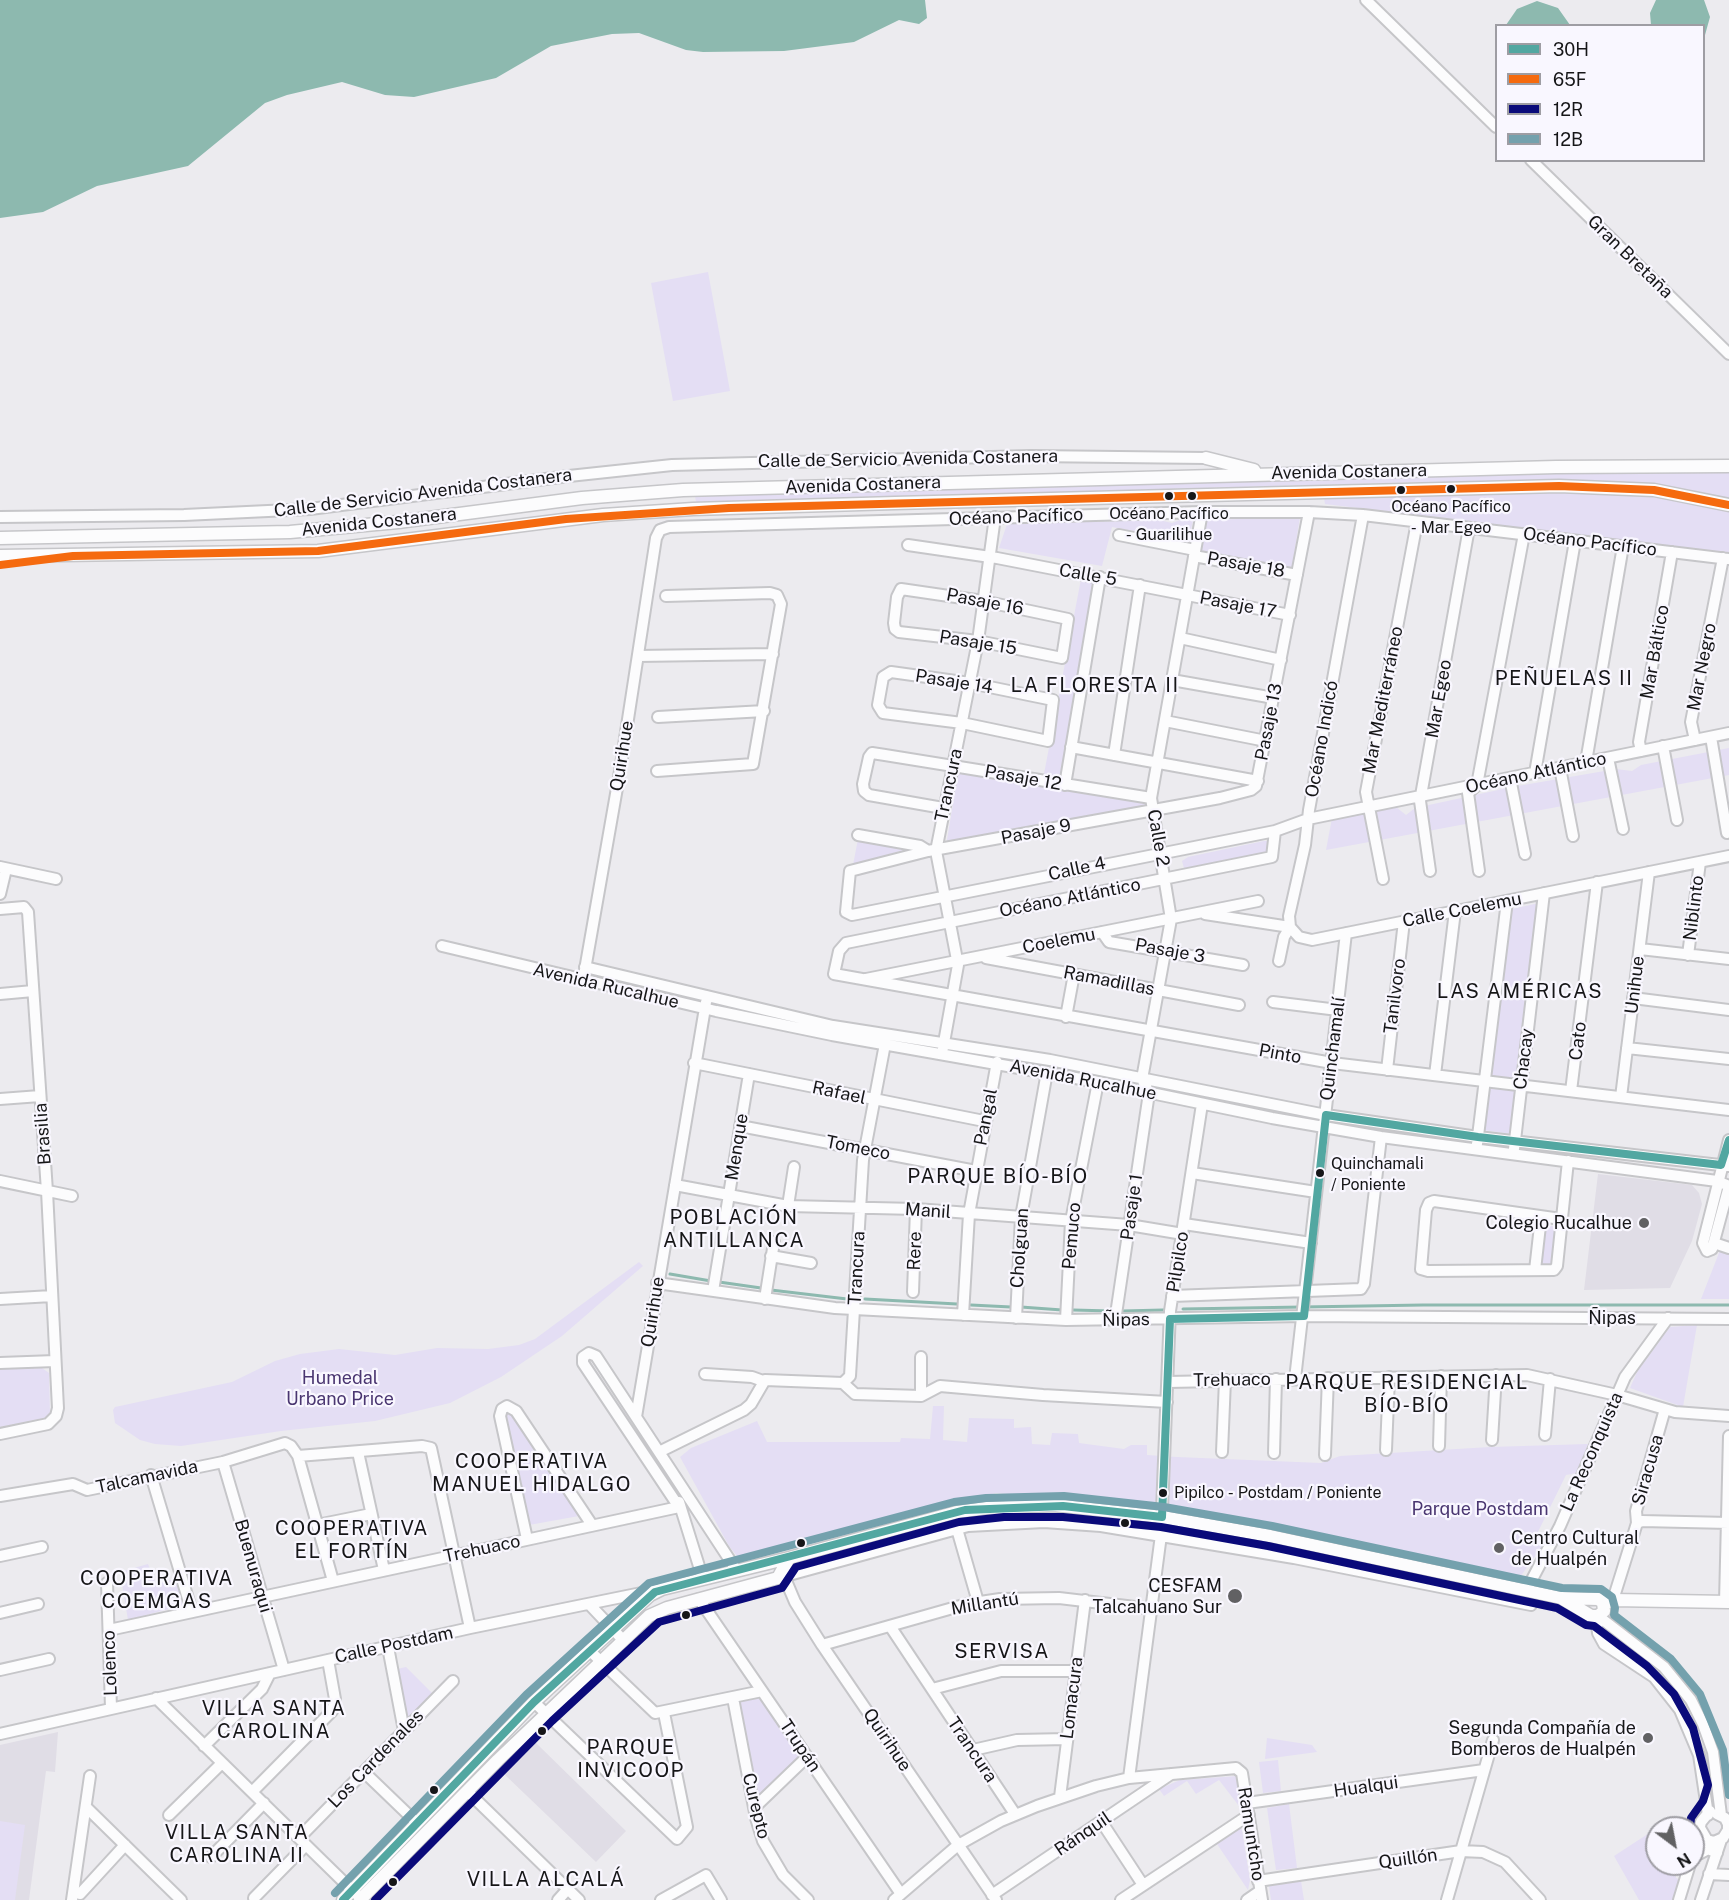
<!DOCTYPE html>
<html>
<head>
<meta charset="utf-8">
<style>
	body { margin:0 }
	#map { position:relative; width:1729px; height:1900px; overflow:hidden; background:#ecebef; font-family:"Public Sans",sans-serif }
	canvas { display:block }
	.legend { position:absolute; left:1495px; top:24px; width:210px; height:138px; box-sizing:border-box; background:#f9f7ff; border:2px solid #9e9da3; margin:0; padding:8px 10px; list-style:none; font-size:18px; color:#161618 }
	.legend li { display:flex; align-items:center; gap:12px; height:30px }
	.legend b { width:30px; border:2px solid #9e9da3 }
	.north { position:absolute; left:1645px; top:1816px; width:60px; height:60px; box-sizing:border-box; background:#f9f7ff; border:2px solid #9e9da3; border-radius:50%; rotate:148deg; font-size:16px; font-weight:700; line-height:24px; text-align:center; color:#161618 }
	.north::after { content:''; display:block; margin:auto; width:21px; height:27px; background:#616163; clip-path:polygon(50% 0,100% 100%,50% 72%,0 100%) }
</style>
</head>
<body>
<div id="map">
<canvas width="1729" height="1900"></canvas>
<ul class="legend">
<li><b style="height:8px;background:#52a7a1"></b>30H</li>
<li><b style="height:8px;background:#f56a0f"></b>65F</li>
<li><b style="height:8px;background:#0a0a7a"></b>12R</li>
<li><b style="height:8px;background:#74a1ad"></b>12B</li>
</ul>
<div class="north">N</div>
</div>
<script>
const c = document.querySelector('canvas').getContext('2d');
c.lineJoin = 'round';
function fillPath(path, color) { c.fillStyle = color; c.fill(path, 'evenodd'); }
const toPath = rows => new Path2D(rows.map(r => 'M' + r).join(''));
function stroke(path, color, width, dash) { c.strokeStyle = color; c.lineWidth = width; c.lineCap = dash ? 'butt' : 'round'; c.setLineDash(dash || []); c.stroke(path); }
function label(font, color, halo, rows, align = 'center') {
  c.font = font + ' "Public Sans",sans-serif'; c.lineWidth = 4.5; c.setLineDash([]); c.textBaseline = 'middle'; c.strokeStyle = halo; c.fillStyle = color; for (const [text, x, y, turn = 0] of rows) {
    c.save(); c.translate(x, y); c.rotate((+turn || 0) * Math.PI / 180); c.textAlign = isNaN(turn) ? turn : align; if (halo) c.strokeText(text, 0, 0); c.fillText(text, 0, 0); c.restore();
  }
}
fillPath(toPath([
	[1598,1174,1692,1185,1699,1193,1702,1204,1692,1241,1670,1288,1584,1290],
	[58,1732,55,1772,46,1771,29,1900,0,1900,0,1745],
	[534,1741,626,1831,596,1862,503,1773]
]), '#e0dde6');
fillPath(toPath([
	[708,272,730,391,673,401,651,283],
	[1666,471,1729,472,1729,498,1663,485,1579,481,1422,482,696,502,695,496,1372,476],
	[1573,492,1666,498,1729,510,1729,553,1325,504,1324,498],
	[1300,517,1292,567,1201,551,1207,520],
	[1186,518,1193,521,1188,541,1112,527,1102,566,999,548,1007,524,1159,520,1172,523],
	[1081,579,1097,582,1059,782,1043,779],
	[1729,748,1729,775,1326,850,1332,818,1396,807,1406,815,1415,808,1512,787,1616,769,1632,771,1641,765],
	[958,773,1147,800,1152,806,946,846],
	[858,839,904,850,853,865],
	[1264,841,1268,841,1267,853,1188,871,1184,868,1182,861,1188,857],
	[1539,903,1519,1078,1515,1082,1493,1080,1490,1075,1508,910],
	[1490,1086,1517,1091,1512,1134,1482,1130,1487,1088],
	[1544,1225,1559,1227,1555,1263,1550,1267,1539,1266],
	[1724,1240,1729,1242,1729,1299,1701,1299],
	[639,1262,643,1266,562,1336,501,1377,450,1403,375,1421,281,1431,181,1446,155,1444,140,1440,115,1423,113,1410,115,1407,232,1382,275,1361,300,1354,339,1349,395,1355,437,1348,488,1349,519,1345,535,1339],
	[1697,1325,1683,1407,1630,1388,1637,1372,1670,1327],
	[42,1368,49,1373,50,1414,45,1418,0,1427,0,1369],
	[933,1406,944,1406,943,1440,967,1442,969,1418,1014,1419,1014,1428,1031,1427,1032,1444,1050,1445,1052,1433,1078,1434,1079,1443,1124,1449,1131,1445,1147,1445,1147,1455,1177,1457,1321,1463,1340,1456,1490,1447,1588,1444,1577,1473,1566,1475,1532,1544,1543,1545,1518,1580,1388,1550,1151,1507,996,1493,740,1560,729,1546,680,1457,691,1448,757,1421,767,1442,900,1442,901,1438,930,1439],
	[506,1412,511,1412,579,1516,529,1525],
	[148,1564,156,1584,178,1578,187,1604,128,1620,120,1572],
	[406,1667,432,1693,408,1720,404,1718,397,1669],
	[758,1697,762,1699,801,1757,761,1797,756,1795,738,1705,743,1700],
	[1267,1738,1312,1745,1317,1752,1265,1759],
	[1278,1760,1281,1791,1263,1793,1259,1762],
	[1238,1776,1239,1806,1219,1780,1196,1794,1187,1781,1164,1796,1159,1789,1180,1780],
	[1289,1804,1297,1868,1276,1870,1267,1808],
	[0,1821,25,1825,15,1900,0,1900],
	[1239,1827,1242,1830,1250,1880,1248,1890,1217,1844],
	[1657,1828,1657,1864,1672,1864,1676,1878,1681,1880,1674,1900,1639,1900,1614,1856],
	[1301,1881,1304,1900,1271,1900,1269,1886]
]), '#e4def4');
fillPath(toPath([
	[0,0,925,0,927,18,919,24,899,20,854,42,784,51,703,52,686,50,639,33,612,34,551,46,496,78,414,97,385,95,342,82,287,95,265,103,188,166,97,186,43,212,0,218],
	[1656,0,1704,0,1710,17,1705,35,1704,26,1651,25,1650,13],
	[1537,1,1558,8,1570,25,1506,25,1517,9]
]), '#8db9af');
stroke(toPath([
	[670,1274,711,1281],
	[719,1282,761,1288],
	[771,1290,847,1299],
	[865,1299,957,1304],
	[971,1305,1011,1307],
	[1021,1307,1062,1310],
	[1183,1309,1423,1305,1729,1305],
	[1073,1310,1111,1311],
	[1123,1311,1163,1310]
]), '#8db9af', 3);
const minor = toPath([
	[1366,0,1496,127],
	[1531,160,1729,354],
	[1309,512,1256,786,1251,790,1220,798,928,851,850,871,846,912,852,915,1275,831,1308,819,1729,733],
	[0,517,184,515,310,509,569,476,672,465,1031,456,1206,458],
	[1119,535,1195,550],
	[908,545,997,558,1290,615],
	[1194,556,1297,575],
	[901,589,983,601,1068,619,1062,658,978,641,899,632,895,629,894,623,897,597,901,589],
	[1180,638,1281,660],
	[638,656,773,654],
	[891,672,970,683,1053,700,1048,741,962,723,883,713,878,705,883,677,891,672],
	[1172,680,1274,698],
	[658,717,764,711],
	[1165,721,1266,741],
	[1711,737,1727,833],
	[1695,740,1691,722,1723,558],
	[1663,746,1677,820],
	[1071,747,1258,781],
	[1641,751,1639,742,1672,552],
	[1114,755,1140,585],
	[1608,758,1623,829],
	[1586,762,1623,546],
	[1560,768,1573,836],
	[657,771,753,764,781,604,777,595,770,593,666,596],
	[1535,773,1575,541],
	[1510,778,1525,854],
	[1065,785,1100,577],
	[943,808,869,795,864,791,863,784,869,757,872,753,885,755,1151,798],
	[1275,831,1272,857,846,943,839,951,834,974,1332,1063,1729,1110],
	[858,835,920,846,928,851],
	[0,867,56,879],
	[1430,871,1420,801,1469,528],
	[1479,871,1468,793,1477,785,1524,534],
	[1383,879,1366,792,1417,522],
	[0,894,6,869],
	[0,909,24,907,28,912,47,1191,58,1408,56,1416,48,1424,0,1434],
	[1205,914,1290,927],
	[1290,927,1299,937,1312,940,1729,856],
	[1102,932,1109,942,1243,965],
	[442,946,716,1011,832,1035,1098,1082,1272,1118,1381,1137,1717,1181,1729,1186],
	[1640,949,1729,959],
	[1688,955,1700,862],
	[986,958,1239,1005],
	[1279,961,1284,937,1290,927,1289,916,1305,845,1309,810,1363,515],
	[585,967,833,1026,1050,1060,1326,1115,1478,1137,1729,1166],
	[866,979,1258,901],
	[583,981,620,771,656,538,660,530,669,527,1202,512,1309,512,1363,515,1729,559],
	[0,994,33,991],
	[1633,998,1729,1010],
	[1273,1002,1338,1010],
	[1066,1017,1074,974],
	[943,1048,958,965,936,851,978,641,995,517],
	[1627,1048,1729,1059],
	[694,1063,984,1121],
	[1387,1070,1404,921],
	[1435,1075,1455,911],
	[1571,1091,1597,882],
	[1621,1097,1649,872],
	[0,1099,40,1096],
	[740,1126,976,1171],
	[1729,1140,1703,1243,1707,1251,1712,1249,1729,1186],
	[1477,1144,1507,901],
	[1514,1149,1544,893],
	[1192,1173,1316,1192],
	[0,1181,72,1196],
	[675,1185,788,1206,916,1209,1129,1225,1183,1234],
	[788,1206,794,1167],
	[1561,1219,1434,1201,1429,1203,1426,1210,1421,1269,1428,1271,1554,1270,1557,1266,1568,1161],
	[1184,1224,1311,1243],
	[1714,1243,1729,1248],
	[771,1256,811,1263],
	[1535,1270,1541,1217],
	[657,1283,835,1308,1066,1320,1304,1316,1729,1319],
	[713,1291,749,1074],
	[913,1292,916,1209],
	[1172,1296,1361,1289,1364,1284,1381,1137],
	[0,1299,52,1296],
	[765,1299,774,1242],
	[963,1315,969,1214,997,1062],
	[1016,1318,1021,1217,1047,1072],
	[1066,1320,1071,1221,1098,1082],
	[1115,1321,1149,1093,1142,1079,1171,919,1151,798,1202,512],
	[0,1363,55,1361],
	[705,1374,752,1377,763,1381],
	[1295,1379,1346,933],
	[1168,1382,1527,1375,1617,1395,1675,1412,1729,1416],
	[843,1383,850,1376,863,1160,885,1044],
	[843,1383,855,1394,921,1396,940,1386,1043,1395,1167,1402],
	[921,1396,921,1357],
	[636,1417,706,1002],
	[1545,1435,1550,1379],
	[1492,1440,1496,1375],
	[1439,1446,1441,1376],
	[1386,1450,1389,1377],
	[358,1452,384,1570],
	[659,1452,744,1410,751,1404,765,1380,843,1383],
	[1222,1452,1225,1380],
	[1274,1453,1276,1379],
	[1325,1455,1328,1378],
	[298,1456,422,1446,431,1448,470,1628],
	[223,1462,284,1670],
	[151,1475,192,1612],
	[0,1496,73,1484,87,1490,223,1462,285,1443,291,1446,298,1456,333,1581],
	[679,1502,703,1579],
	[1637,1523,1642,1521,1729,1523],
	[317,1525,371,1514],
	[957,1529,978,1602],
	[527,1539,500,1416,502,1409,507,1406,516,1411,592,1525],
	[0,1556,42,1547],
	[784,1576,795,1602,822,1645,996,1900],
	[778,1578,968,1526,1044,1522,1101,1526,1294,1558,1531,1605],
	[107,1583,111,1708],
	[1526,1591,1560,1526,1625,1377,1668,1318],
	[699,1599,901,1894],
	[1613,1600,1637,1523,1636,1511,1665,1409],
	[1725,1602,1729,1436],
	[589,1604,623,1640],
	[0,1613,38,1604],
	[1598,1616,1664,1667,1691,1700,1703,1724,1713,1752,1721,1815],
	[1596,1617,1598,1633,1604,1644,1654,1677,1680,1710,1699,1755,1708,1815],
	[890,1626,1015,1814],
	[109,1630,679,1507,583,1363,583,1357,589,1353,596,1356,737,1571],
	[822,1645,967,1604,1000,1599,1059,1598,1152,1609],
	[388,1647,404,1731],
	[589,1650,655,1713,762,1691],
	[0,1670,49,1659],
	[932,1689,1001,1671,1076,1671],
	[156,1698,357,1895],
	[733,1698,756,1818,763,1841,783,1875,808,1900],
	[534,1702,677,1839,687,1827,664,1713],
	[0,1734,470,1628,656,1590],
	[204,1746,262,1689,270,1673],
	[973,1750,1017,1740,1067,1739],
	[364,1772,417,1823],
	[1129,1778,1161,1535,1170,1311,1202,1104],
	[467,1791,579,1900],
	[252,1792,332,1711,335,1699,328,1660],
	[1060,1797,1085,1600],
	[1247,1803,1484,1770],
	[86,1807,181,1900],
	[754,1808,807,1757],
	[169,1815,222,1763],
	[1101,1821,1143,1885],
	[1700,1828,1707,1840,1714,1842,1723,1838,1728,1830,1728,1824,1725,1818,1717,1814],
	[299,1838,453,1681],
	[1693,1855,1701,1822,1710,1811],
	[211,1857,264,1803],
	[1693,1857,1708,1849,1717,1853],
	[1709,1874,1729,1875],
	[1258,1881,1461,1851,1483,1852,1505,1862,1540,1900],
	[80,1894,125,1845],
	[992,1895,1171,1774],
	[254,1898,306,1845],
	[72,1900,90,1776],
	[558,1900,567,1890],
	[661,1900,706,1875,721,1900],
	[894,1900,958,1845,1001,1821,1037,1806,1096,1786,1129,1778,1236,1768,1242,1773,1262,1900],
	[1121,1900,1249,1815],
	[1247,1900,1260,1891],
	[1447,1900,1493,1740],
	[1679,1900,1690,1864],
	[1701,1900,1721,1840]
]);
const major = toPath([
	[1206,458,1254,470],
	[0,538,290,532,398,522,582,498,683,490,1556,467,1729,466],
	[0,556,318,551,603,515,693,509,895,503,1559,486,1654,490,1729,505],
	[1604,1604,1613,1600,1729,1602],
	[343,1900,534,1702,650,1595,662,1589,789,1558,957,1512,986,1508,1054,1505,1162,1517,1270,1536,1561,1598,1598,1599,1603,1602,1604,1611,1598,1616,1591,1616,1561,1598],
	[360,1900,498,1760,649,1616,667,1608,778,1578,789,1558]
]);
stroke(minor, '#c6c6c9', 14);
stroke(major, '#c6c6c9', 15);
stroke(minor, '#fcfcfd', 10);
stroke(major, '#fcfcfd', 12);
stroke(toPath([
	[343,1900,534,1702,655,1592,965,1510,1063,1506,1162,1517,1170,1319,1304,1316,1326,1115,1478,1137,1721,1165,1729,1140]
]), '#52a7a1', 8);
stroke(toPath([
	[0,565,73,556,318,551,566,519,729,508,1559,486,1654,490,1729,505]
]), '#f56a0f', 8);
stroke(toPath([
	[375,1900,552,1721,659,1622,782,1588,796,1567,959,1522,1004,1517,1063,1517,1161,1527,1268,1546,1557,1608,1586,1625,1594,1626,1647,1666,1674,1694,1693,1728,1708,1785,1703,1801,1691,1818,1690,1828]
]), '#0a0a7a', 8);
stroke(toPath([
	[335,1893,526,1695,649,1583,954,1502,986,1498,1064,1496,1164,1507,1272,1526,1562,1588,1601,1589,1612,1597,1615,1608,1614,1615,1671,1659,1700,1694,1723,1750,1729,1795]
]), '#74a1ad', 8);
for (const [x, y, r, color] of [
	[1451,489,5,"#161618"],
	[1401,490,5,"#161618"],
	[1169,496,5,"#161618"],
	[1192,496,5,"#161618"],
	[1320,1173,5,"#161618"],
	[1644,1223,6,"#616163"],
	[1163,1493,5,"#161618"],
	[1125,1523,5,"#161618"],
	[801,1543,5,"#161618"],
	[1499,1548,6,"#616163"],
	[1235,1596,8,"#616163"],
	[686,1615,5,"#161618"],
	[542,1731,5,"#161618"],
	[1648,1738,6,"#616163"],
	[434,1790,5,"#161618"],
	[393,1882,5,"#161618"]
]) { const dot = new Path2D(); dot.arc(x, y, r, 0, 2 * Math.PI); c.fillStyle = color; c.fill(dot); stroke(dot, '#f9f7ff', 2); }
label('16px', '#161618', '#f9f7ff', [
	["Océano Pacífico",1451,507],
	["- Mar Egeo",1451,528],
	["Océano Pacífico",1169,514],
	["- Guarilihue",1169,535],
	["Quinchamali",1331,1164,"left"],
	["/ Poniente",1331,1185,"left"],
	["Pipilco - Postdam / Poniente",1174,1493,"left"]
]);
label('18px', '#161618', '#f9f7ff', [
	["Gran Bretaña",1630,257,44],
	["Calle de Servicio Avenida Costanera",908,459,-1],
	["Avenida Costanera",1349,472,-1],
	["Avenida Costanera",863,485,-2],
	["Calle de Servicio Avenida Costanera",423,493,-7],
	["Océano Pacífico",1016,517,-2],
	["Avenida Costanera",379,522,-6],
	["Océano Pacífico",1590,542,7],
	["Pasaje 18",1246,565,10],
	["Calle 5",1088,575,10],
	["Pasaje 16",985,602,11],
	["Pasaje 17",1238,605,11],
	["Pasaje 15",978,643,9],
	["Mar Báltico",1655,652,-80],
	["Mar Negro",1702,667,-79],
	["Pasaje 14",954,682,9],
	["Mar Egeo",1439,699,-80],
	["Mar Mediterráneo",1383,700,-79],
	["Pasaje 13",1269,722,-79],
	["Océano Indicó",1322,739,-80],
	["Quirihue",622,756,-81],
	["Océano Atlántico",1536,773,-12],
	["Pasaje 12",1023,778,10],
	["Trancura",949,785,-78],
	["Pasaje 9",1036,832,-11],
	["Calle 2",1158,838,80],
	["Calle 4",1077,869,-12],
	["Océano Atlántico",1070,898,-11],
	["Niblinto",1694,908,-83],
	["Calle Coelemu",1462,910,-11],
	["Coelemu",1059,941,-11],
	["Pasaje 3",1170,951,10],
	["Ramadillas",1109,981,11],
	["Unihue",1635,985,-83],
	["Avenida Rucalhue",606,986,13],
	["Tanilvoro",1395,996,-83],
	["Cato",1578,1041,-83],
	["Quinchamalí",1333,1049,-83],
	["Pinto",1280,1054,10],
	["Chacay",1524,1059,-83],
	["Avenida Rucalhue",1083,1080,11],
	["Rafael",839,1093,12],
	["Pangal",986,1117,-79],
	["Brasilia",43,1134,-94],
	["Menque",737,1147,-81],
	["Tomeco",858,1148,11],
	["Pasaje 1",1132,1207,-82],
	["Manil",928,1211,4],
	["Pemuco",1072,1236,-85],
	["Cholguan",1020,1248,-86],
	["Rere",915,1251,-88],
	["Pilpilco",1178,1262,-81],
	["Trancura",857,1268,-87],
	["Quirihue",653,1312,-81],
	["Ñipas",1612,1318],
	["Ñipas",1126,1320,-1],
	["Trehuaco",1232,1380,-1],
	["La Reconquista",1592,1452,-66],
	["Siracusa",1648,1470,-74],
	["Talcamavida",147,1477,-12],
	["Trehuaco",482,1549,-12],
	["Buenuraqui",253,1566,74],
	["Millantú",985,1604,-9],
	["Calle Postdam",394,1645,-12],
	["Lolenco",110,1663,-92],
	["Lomacura",1072,1698,-83],
	["Quirihue",887,1740,56],
	["Trupán",800,1746,56],
	["Trancura",972,1750,56],
	["Los Cardenales",376,1759,-46],
	["Hualqui",1366,1787,-8],
	["Curepto",756,1806,76],
	["Ránquil",1083,1834,-34],
	["Ramuntcho",1251,1834,81],
	["Quillón",1408,1859,-8]
]);
label('18px', '#161618', '#f9f7ff', [
	["Colegio Rucalhue",1632,1223],
	["Centro Cultural",1511,1538,"left"],
	["de Hualpén",1511,1559,"left"],
	["CESFAM",1222,1586],
	["Talcahuano Sur",1222,1607],
	["Segunda Compañía de",1636,1728],
	["Bomberos de Hualpén",1636,1749]
], 'right');
label('18px', '#4a3671', '#f9f7ff', [
	["Humedal",340,1378],
	["Urbano Price",340,1399],
	["Parque Postdam",1480,1509]
]);
c.letterSpacing = '1.5px';
label('20px', '#161618', '#f9f7ff', [
	["PEÑUELAS II",1564,679],
	["LA FLORESTA II",1095,686],
	["LAS AMÉRICAS",1520,992],
	["PARQUE BÍO-BÍO",998,1177],
	["POBLACIÓN",734,1218],
	["ANTILLANCA",734,1241],
	["PARQUE RESIDENCIAL",1407,1383],
	["BÍO-BÍO",1407,1406],
	["COOPERATIVA",532,1462],
	["MANUEL HIDALGO",532,1485],
	["COOPERATIVA",352,1529],
	["EL FORTÍN",352,1552],
	["COOPERATIVA",157,1579],
	["COEMGAS",157,1602],
	["SERVISA",1002,1652],
	["VILLA SANTA",274,1709],
	["CAROLINA",274,1732],
	["PARQUE",631,1748],
	["INVICOOP",631,1771],
	["VILLA SANTA",237,1833],
	["CAROLINA II",237,1856],
	["VILLA ALCALÁ",546,1880]
]);
c.letterSpacing = '0px';
</script>
</body>
</html>
